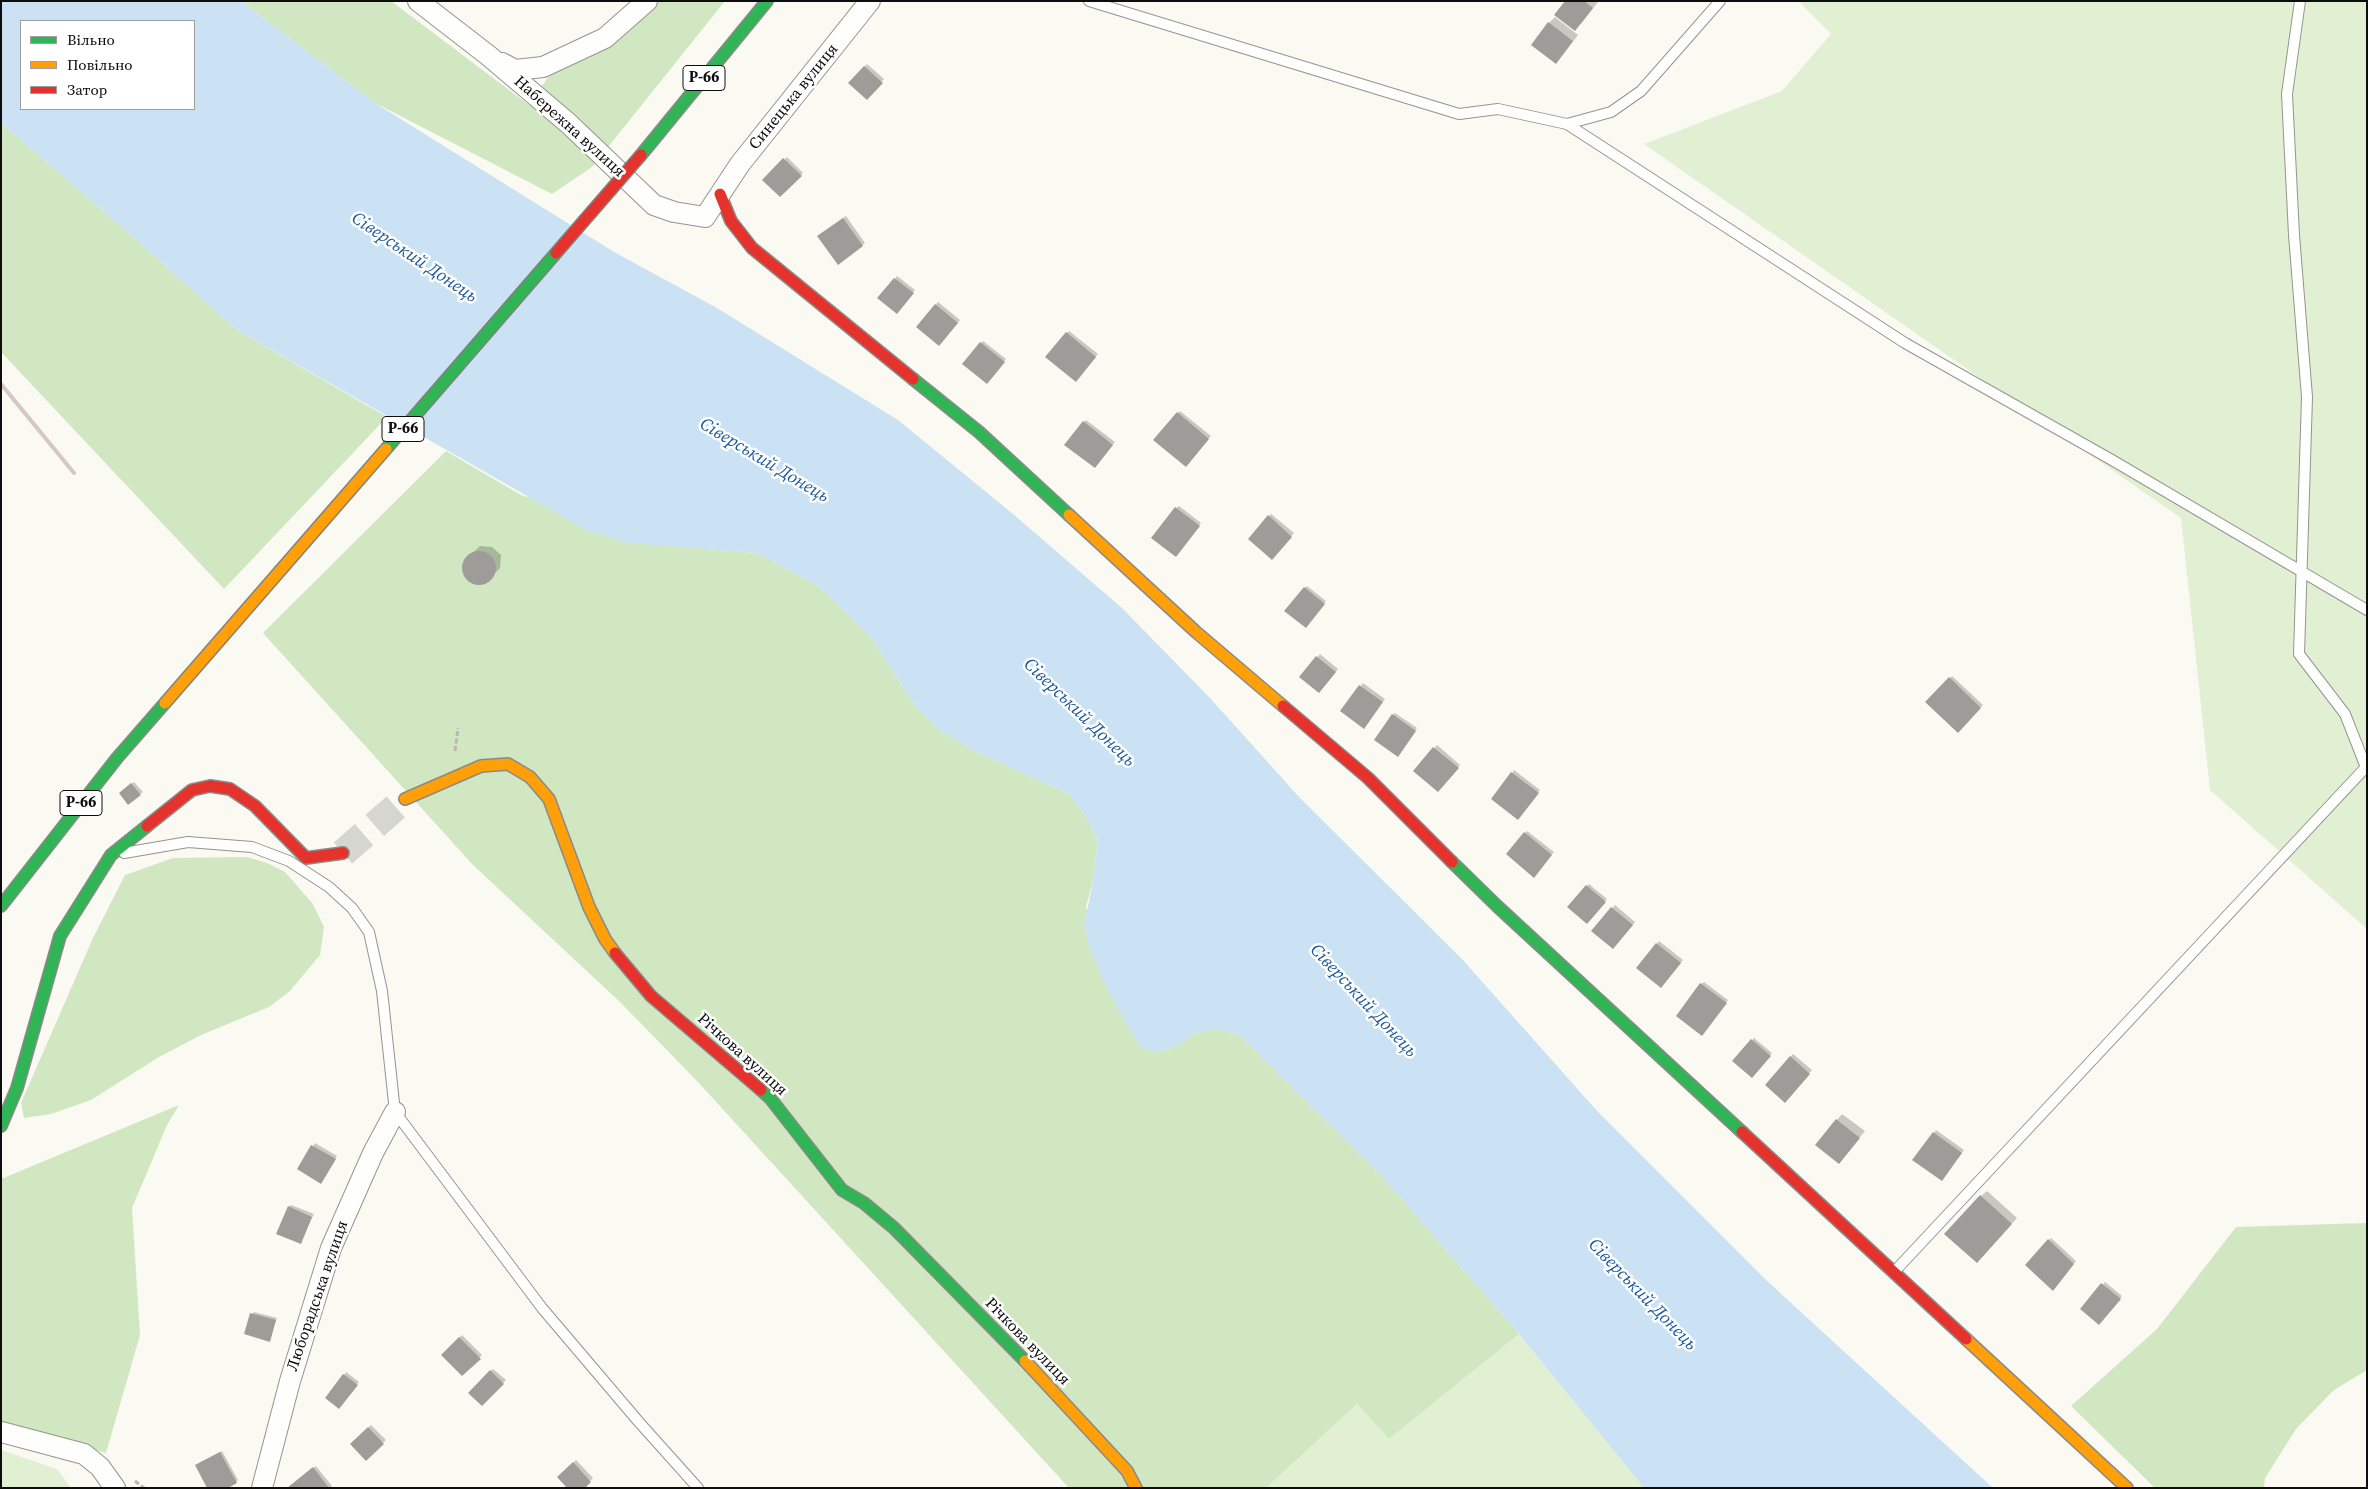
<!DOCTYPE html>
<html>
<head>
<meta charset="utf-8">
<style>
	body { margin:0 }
	#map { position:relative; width:2368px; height:1489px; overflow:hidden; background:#fafaf2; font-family:"Source Serif 4",serif }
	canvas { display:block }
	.frame { position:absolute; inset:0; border:2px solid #0d0d0d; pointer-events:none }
	.legend { position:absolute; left:20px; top:20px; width:175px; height:90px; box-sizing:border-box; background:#fff; border:1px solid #9e9e9e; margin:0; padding:6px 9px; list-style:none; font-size:15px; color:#0d0d0d }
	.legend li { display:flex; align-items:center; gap:10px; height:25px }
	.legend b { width:25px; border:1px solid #9e9e9e }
</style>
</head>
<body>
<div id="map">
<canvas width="2368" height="1489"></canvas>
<div class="frame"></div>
<ul class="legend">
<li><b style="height:6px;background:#30b455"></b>Вільно</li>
<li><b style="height:6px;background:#ff9f0a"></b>Повільно</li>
<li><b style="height:6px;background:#e5322d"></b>Затор</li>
</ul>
</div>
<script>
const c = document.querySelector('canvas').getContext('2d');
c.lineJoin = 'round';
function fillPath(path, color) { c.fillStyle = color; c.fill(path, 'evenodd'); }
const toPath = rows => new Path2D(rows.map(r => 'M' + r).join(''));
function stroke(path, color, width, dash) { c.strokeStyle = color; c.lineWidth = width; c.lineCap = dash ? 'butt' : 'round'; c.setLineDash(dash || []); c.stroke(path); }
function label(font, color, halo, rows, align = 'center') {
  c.font = font + ' "Source Serif 4",serif'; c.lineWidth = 5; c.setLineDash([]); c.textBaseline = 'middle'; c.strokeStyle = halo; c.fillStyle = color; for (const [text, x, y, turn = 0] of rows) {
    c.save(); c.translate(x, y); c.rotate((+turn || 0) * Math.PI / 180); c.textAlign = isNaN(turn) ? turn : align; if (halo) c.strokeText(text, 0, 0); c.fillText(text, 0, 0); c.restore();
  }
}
fillPath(toPath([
	[1798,1,2367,1,2367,929,2210,790,2181,518,1644,144,1782,91,1831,34],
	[1519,1334,1644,1488,1266,1488,1357,1404,1389,1439],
	[1,1450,57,1469,71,1488,1,1488]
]), '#e1f0d3');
fillPath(toPath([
	[241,1,391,1,529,105,553,70,651,1,725,1,592,167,552,194,375,103],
	[1,123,131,235,237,330,387,417,224,589,1,352],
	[446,451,521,495,708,549,757,553,817,585,871,637,915,706,941,731,974,751,1069,794,1086,816,1098,841,1093,881,1086,907,1140,1046,1157,1052,1177,1046,1195,1033,1215,1029,1240,1035,1380,1174,1519,1334,1389,1439,1357,1404,1266,1488,1069,1488,697,1081,620,1002,473,865,263,633],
	[247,857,267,863,285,872,313,904,324,927,320,955,290,991,269,1007,201,1035,159,1057,91,1100,51,1114,24,1118,21,1103,93,938,125,875,173,858],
	[179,1105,167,1125,132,1208,140,1335,106,1453,1,1423,1,1179],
	[2367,1223,2367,1370,2334,1390,2296,1429,2265,1478,2264,1488,2155,1488,2071,1406,2157,1329,2236,1227]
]), '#d1e7c1');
fillPath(toPath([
	[1,1,241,1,375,103,614,252,717,308,898,420,1013,514,1122,608,1210,698,1300,798,1461,958,1598,1112,1766,1280,1993,1488,1644,1488,1519,1334,1380,1174,1240,1035,1215,1029,1195,1033,1177,1046,1157,1052,1140,1047,1105,985,1090,949,1084,926,1093,881,1098,841,1086,816,1069,794,974,751,941,731,915,706,871,637,817,585,757,553,628,543,588,531,237,330,131,235,1,123],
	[21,21,194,21,194,109,21,109]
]), '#cae2f3');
fillPath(toPath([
	[1566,1,1597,1,1598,2,1581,24],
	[1555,17,1578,35,1562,56,1549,23],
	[867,64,884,79,867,98,850,83],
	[787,157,803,173,780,196,764,180],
	[846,216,865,243,838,263,821,234],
	[897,276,915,290,899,310,895,279],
	[938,302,960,320,942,342,918,326],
	[1069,331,1098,354,1078,378,1067,333],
	[983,341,1006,359,990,380,981,343],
	[1180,411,1211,436,1188,463,1178,413],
	[1086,420,1115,442,1097,464,1084,422],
	[1179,506,1201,523,1178,553,1176,508],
	[1271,514,1294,533,1272,558,1250,539],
	[480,546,492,547,501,555,500,568,485,583,472,582,464,574,464,561],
	[1307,586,1326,601,1308,624,1305,588],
	[1320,654,1338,669,1322,689,1301,677],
	[1952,676,1983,705,1958,731,1927,702],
	[1363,683,1385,699,1366,725,1341,711],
	[1395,713,1417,728,1400,753,1393,715],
	[1437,745,1460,765,1438,790,1415,771],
	[1514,770,1540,790,1520,816,1512,773],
	[134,782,143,792,140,794,123,790],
	[1527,831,1554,852,1536,873,1525,833],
	[1589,884,1607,899,1587,922,1569,907],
	[1615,905,1635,922,1616,945,1593,931],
	[1659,941,1683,960,1663,984,1657,944],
	[1704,982,1728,1000,1705,1032,1701,984],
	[1754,1038,1772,1053,1752,1076,1734,1061],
	[1793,1054,1812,1070,1785,1101,1766,1085],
	[1842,1114,1865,1131,1839,1163,1816,1145],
	[1936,1130,1964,1150,1944,1177,1934,1133],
	[315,1143,337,1156,323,1180,298,1169],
	[1987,1191,2017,1218,1982,1256,1981,1196],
	[291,1205,314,1214,300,1243,289,1207],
	[2051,1238,2076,1261,2055,1287,2027,1265],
	[2105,1282,2122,1296,2101,1321,2081,1309],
	[254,1312,277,1318,269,1340,252,1314],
	[462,1335,482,1355,462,1375,442,1355],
	[493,1369,506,1380,482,1405,470,1393],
	[346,1372,359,1382,341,1405,344,1375],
	[371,1425,386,1440,366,1459,351,1444],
	[222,1451,238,1480,236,1482,199,1463],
	[576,1460,593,1478,583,1488,558,1477],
	[316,1466,332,1486,330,1488,288,1488]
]), '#0003');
fillPath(toPath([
	[1565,1,1584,1,1593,8,1575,31,1554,15],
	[1548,22,1573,41,1556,64,1531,45],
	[864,66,883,83,867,100,848,83],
	[783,158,802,176,780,197,762,180],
	[843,218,863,246,838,265,817,236],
	[894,278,914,293,897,314,877,298],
	[935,304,958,323,939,346,916,327],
	[1066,332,1096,357,1076,382,1045,357],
	[980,342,1005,362,987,384,962,364],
	[1177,412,1209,439,1186,467,1153,440],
	[1083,421,1113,445,1095,468,1064,445],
	[1175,507,1200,526,1176,557,1151,538],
	[1268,515,1292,537,1272,560,1248,539],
	'462 568a17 17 0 1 1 34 0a17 17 0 1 1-34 0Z',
	[1304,587,1325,604,1306,628,1284,611],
	[1316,656,1336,672,1319,693,1299,677],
	[1949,677,1981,708,1958,733,1925,702],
	[1359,685,1383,702,1364,729,1340,711],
	[1392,714,1416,731,1398,757,1374,740],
	[1433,747,1459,768,1438,792,1413,771],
	[1511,772,1539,793,1518,820,1491,799],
	[131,783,141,795,128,805,119,793],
	[1524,832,1552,855,1534,878,1506,854],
	[1586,885,1606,902,1587,924,1567,907],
	[1611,907,1633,925,1613,949,1591,931],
	[1656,943,1681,963,1661,988,1636,968],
	[1700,983,1727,1003,1702,1036,1676,1016],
	[1751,1039,1771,1056,1752,1078,1732,1061],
	[1790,1056,1810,1074,1785,1103,1765,1085],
	[1836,1119,1860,1138,1839,1164,1815,1145],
	[1933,1132,1962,1153,1942,1181,1912,1160],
	[311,1145,336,1159,321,1184,297,1169],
	[1980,1195,2012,1224,1977,1263,1944,1234],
	[288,1206,312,1217,301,1244,276,1234],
	[2048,1239,2074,1264,2053,1291,2025,1265],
	[2101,1283,2121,1299,2099,1325,2080,1309],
	[250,1313,276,1320,270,1342,244,1334],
	[459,1337,481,1359,462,1376,441,1355],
	[490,1370,504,1384,482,1406,468,1393],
	[343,1374,358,1385,339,1409,325,1398],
	[368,1427,384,1444,366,1461,350,1444],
	[220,1452,237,1483,228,1488,207,1488,195,1465],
	[573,1462,591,1482,585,1488,567,1488,557,1477],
	[313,1467,329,1488,287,1488]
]), '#9e9c98');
stroke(toPath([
	[343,853,405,799]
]), '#d6d6d0', 28, [28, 14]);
const lane = toPath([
	[1089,1,1459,114,1498,109,1567,124],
	[1720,1,1641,91,1611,112,1567,124,1905,343,2112,460,2367,610],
	[2300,1,2287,94,2294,235,2307,397,2299,654,2345,714,2367,770],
	[124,853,188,842,252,847,289,861,329,887,352,908,369,932,382,991,395,1112,542,1308,638,1421,698,1488],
	[1894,1272,2366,767]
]);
const street = toPath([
	[418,1,489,56,568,123,654,205,674,212,705,217,740,164,870,1],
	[502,63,515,70,543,67,605,38,647,1],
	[1,1432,84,1454,100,1467,115,1488],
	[262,1488,290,1381,331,1248,373,1153,395,1112]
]);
const fast = toPath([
	[641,155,767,1],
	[913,379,979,432,1069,515],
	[1452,862,1497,906,1742,1132],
	[1,906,117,758,165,703],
	[761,1090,770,1098,842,1190,864,1203,894,1228,1025,1361],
	[1,1126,17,1088,60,936,111,855,147,826]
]);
const slow = toPath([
	[1069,515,1196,632,1283,706],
	[405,799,481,766,508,764,530,777,549,799,589,907,605,939,615,953],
	[1966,1339,2127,1488],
	[1025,1361,1127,1471,1136,1488]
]);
const jam = toPath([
	[720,194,731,221,752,248,913,379],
	[1283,706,1368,778,1452,862],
	[147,826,192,790,210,786,230,789,255,806,306,858,343,853],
	[615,953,651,996,761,1090],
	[1742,1132,1966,1339]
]);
stroke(lane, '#949490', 12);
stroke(street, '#949490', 22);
stroke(fast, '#8a8a87', 14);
stroke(slow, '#8a8a87', 14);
stroke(jam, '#8a8a87', 14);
stroke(toPath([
	[455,751,458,728],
	[135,1481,144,1488]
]), '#b8b8b6', 3, [5, 2.5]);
stroke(lane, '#fefefd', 10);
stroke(street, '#fefefd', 20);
stroke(fast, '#30b455', 11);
stroke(slow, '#ff9f0a', 11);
stroke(jam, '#e5322d', 11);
stroke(toPath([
	[1,384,74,473]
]), '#d6c6c5', 4);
const fastBridge = toPath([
	[386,449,556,253]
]);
const slowBridge = toPath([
	[165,703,386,449]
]);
const jamBridge = toPath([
	[556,253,641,155]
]);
stroke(fastBridge, '#81817d', 14, []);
stroke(slowBridge, '#81817d', 14, []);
stroke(jamBridge, '#81817d', 14, []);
stroke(fastBridge, '#30b455', 11);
stroke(slowBridge, '#ff9f0a', 11);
stroke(jamBridge, '#e5322d', 11);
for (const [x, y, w] of [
	[704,78,42],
	[403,429,42],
	[81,803,42]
]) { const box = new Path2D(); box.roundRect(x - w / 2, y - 12.5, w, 25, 4); c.fillStyle = '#fff'; c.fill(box); stroke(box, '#0d0d0d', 1); }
label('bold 15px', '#0d0d0d', null, [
	["Р-66",704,78],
	["Р-66",403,429],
	["Р-66",81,803]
]);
label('16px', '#0d0d0d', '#fff', [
	["Синецька вулиця",794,97,-51],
	["Набережна вулиця",569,127,42],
	["Річкова вулиця",742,1055,42],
	["Люборадська вулиця",318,1296,-71],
	["Річкова вулиця",1027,1342,46]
]);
label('italic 18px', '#1b589a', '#fff', [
	["Сіверський Донець",414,258,34],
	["Сіверський Донець",764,461,31],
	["Сіверський Донець",1079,713,44],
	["Сіверський Донець",1363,1001,47],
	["Сіверський Донець",1642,1295,46]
]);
</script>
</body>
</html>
